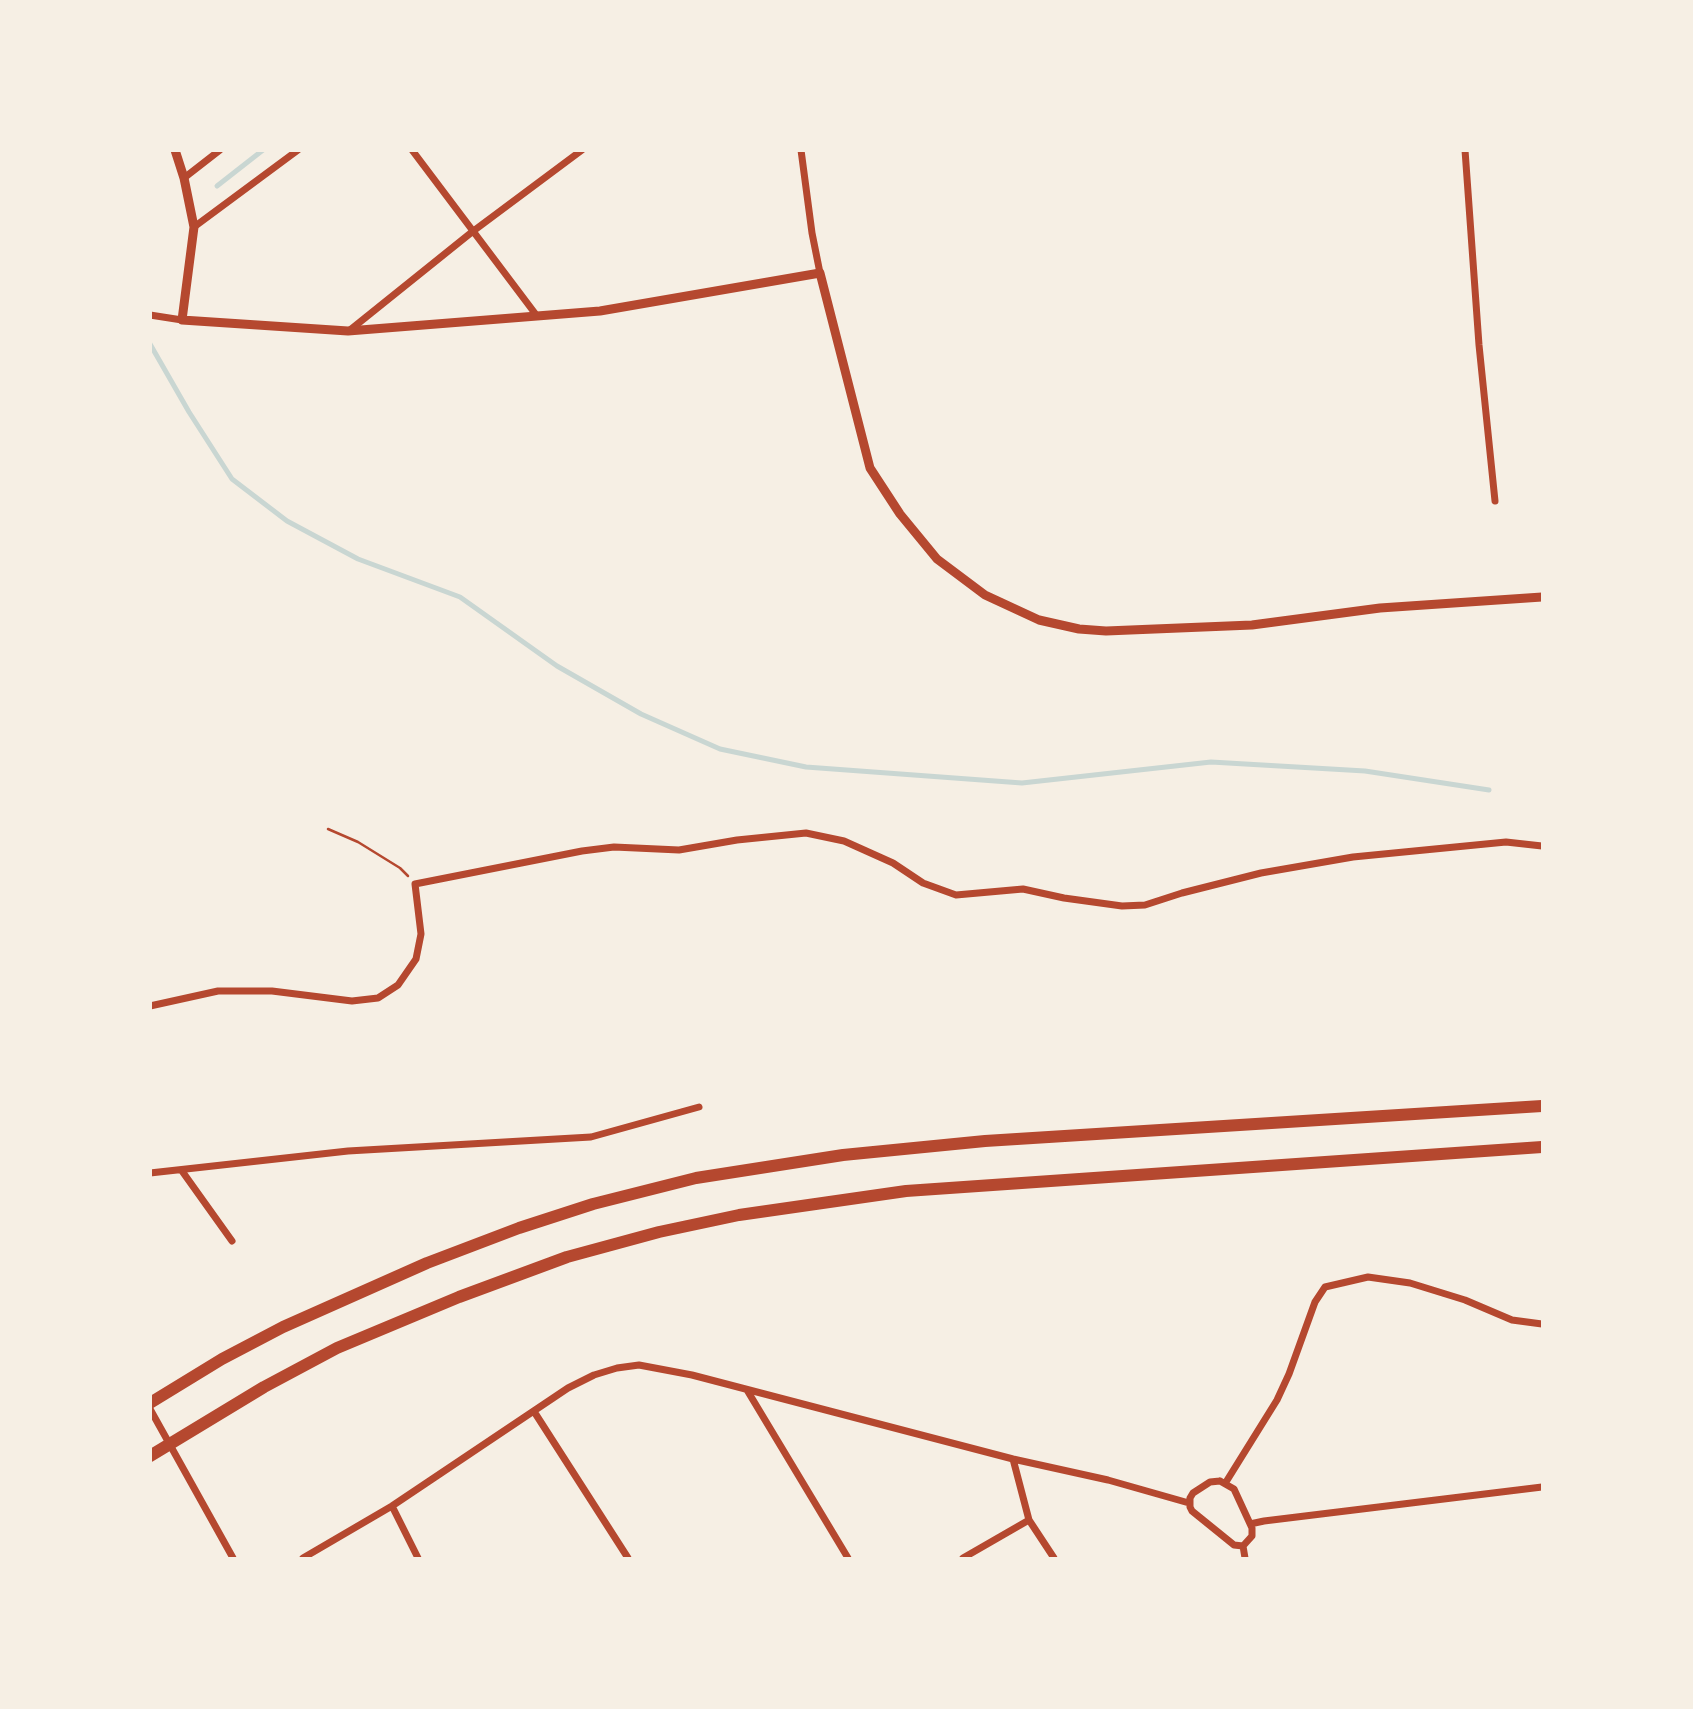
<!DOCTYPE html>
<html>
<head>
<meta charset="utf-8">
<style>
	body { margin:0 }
	#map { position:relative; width:1693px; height:1709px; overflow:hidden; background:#f6efe4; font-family:"Roboto Condensed",sans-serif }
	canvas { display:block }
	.frame { position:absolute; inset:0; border:152px solid #f6efe4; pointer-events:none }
</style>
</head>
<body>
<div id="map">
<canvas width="1693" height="1709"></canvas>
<div class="frame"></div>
</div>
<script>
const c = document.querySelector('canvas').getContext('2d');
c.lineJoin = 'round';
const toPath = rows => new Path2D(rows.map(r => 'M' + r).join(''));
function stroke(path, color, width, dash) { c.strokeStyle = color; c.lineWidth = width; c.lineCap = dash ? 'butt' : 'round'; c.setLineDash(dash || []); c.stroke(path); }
stroke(toPath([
	[217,186,263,150],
	[150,344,189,412,232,479,287,521,358,559,460,597,557,666,641,714,720,749,806,767,1022,783,1211,762,1365,771,1489,790]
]), '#c9d6d2', 5);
stroke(toPath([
	[328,829,358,842,400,868,408,876]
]), '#b5482f', 2.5);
stroke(toPath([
	[412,150,537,316],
	[801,150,812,233,820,273],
	[1465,150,1479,345,1495,501],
	[184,178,220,150],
	[194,227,298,150],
	[150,315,182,320],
	[350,330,472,232,582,150],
	[150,1006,218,991,272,991,352,1001,378,998,398,985,416,959,421,934,415,884,582,851,614,847,679,850,737,840,806,833,844,841,893,863,923,883,956,895,1023,889,1064,898,1122,906,1145,905,1182,893,1261,873,1353,857,1506,842,1542,846],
	[182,1171,232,1241],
	[150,1173,348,1151,591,1137,699,1107],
	[747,1390,848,1558],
	[150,1409,233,1558],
	[535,1413,628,1558],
	[1013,1459,1029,1520,1054,1558],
	[1220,1481,1234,1489,1252,1528,1252,1536,1243,1546,1234,1545,1192,1511,1190,1507,1190,1498,1193,1493,1210,1482,1220,1481],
	[1226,1482,1277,1400,1289,1374,1315,1302,1325,1287,1368,1277,1410,1283,1465,1300,1512,1320,1542,1324],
	[392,1506,418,1558],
	[1250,1524,1264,1521,1542,1487],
	[1243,1546,1245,1558],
	[303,1558,392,1506,568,1388,594,1375,617,1368,639,1365,692,1375,1013,1459,1108,1480,1189,1503],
	[963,1558,1029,1520]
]), '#b5482f', 7);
stroke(toPath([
	[175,150,184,178,194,227,182,320,348,331,600,311,820,273,870,468,900,514,937,559,985,595,1039,620,1079,629,1106,631,1252,625,1380,608,1542,597]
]), '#b5482f', 9);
stroke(toPath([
	[150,1403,222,1359,283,1327,427,1263,519,1228,593,1204,696,1178,843,1155,985,1141,1542,1106],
	[150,1456,264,1387,337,1348,459,1297,567,1257,659,1232,739,1215,906,1191,1542,1147]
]), '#b5482f', 12);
</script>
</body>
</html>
